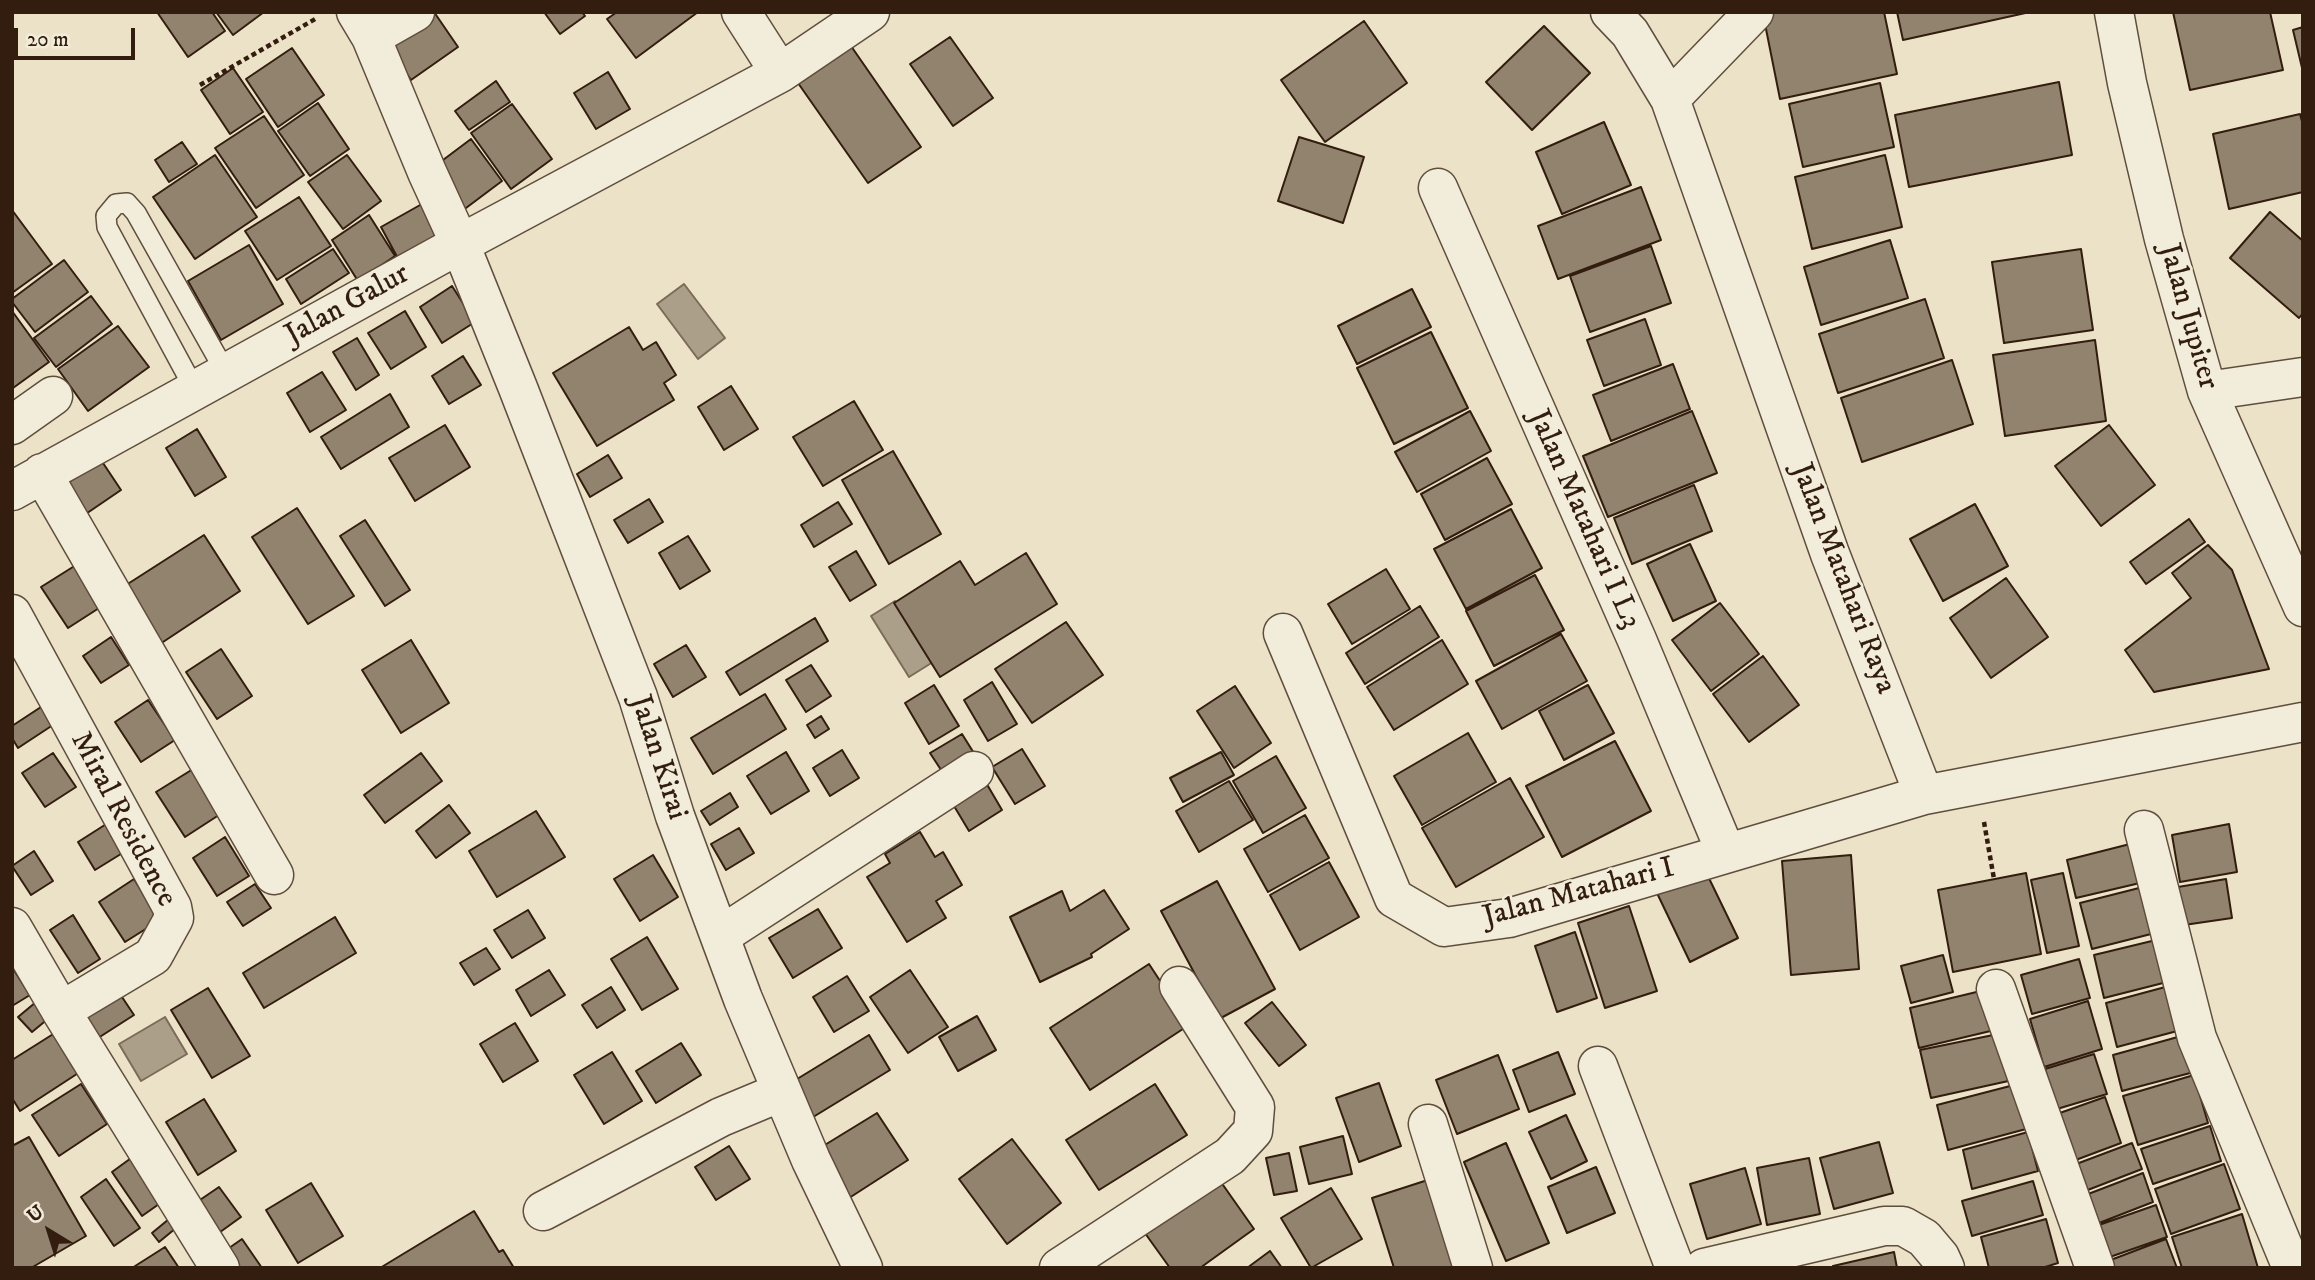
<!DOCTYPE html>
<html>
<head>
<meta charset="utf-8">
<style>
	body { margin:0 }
	#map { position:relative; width:2315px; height:1280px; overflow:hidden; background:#ebe2c8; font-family:"IM FELL DW Pica",serif }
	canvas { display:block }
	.frame { position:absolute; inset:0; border:14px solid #321d0e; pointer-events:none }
	.north { position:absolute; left:14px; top:1196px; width:70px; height:70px; -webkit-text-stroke:5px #f2ecdb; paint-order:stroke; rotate:322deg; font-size:19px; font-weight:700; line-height:28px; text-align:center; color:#321d0e }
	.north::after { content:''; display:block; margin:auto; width:24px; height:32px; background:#321d0e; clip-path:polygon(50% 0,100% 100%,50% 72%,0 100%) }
	.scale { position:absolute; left:14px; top:28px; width:121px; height:32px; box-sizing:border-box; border:4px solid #321d0e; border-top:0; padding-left:9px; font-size:21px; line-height:24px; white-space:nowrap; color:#321d0e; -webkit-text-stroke:5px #f2ecdb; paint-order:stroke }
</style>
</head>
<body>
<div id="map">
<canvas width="2315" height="1280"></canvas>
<div class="frame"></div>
<div class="north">U</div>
<div class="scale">20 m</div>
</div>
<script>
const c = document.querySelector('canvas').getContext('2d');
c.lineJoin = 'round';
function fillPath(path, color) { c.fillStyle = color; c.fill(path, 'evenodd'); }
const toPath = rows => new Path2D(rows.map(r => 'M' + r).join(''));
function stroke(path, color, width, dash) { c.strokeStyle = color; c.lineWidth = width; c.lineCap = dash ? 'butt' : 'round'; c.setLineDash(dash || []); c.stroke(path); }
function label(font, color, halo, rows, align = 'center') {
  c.font = font + ' "IM FELL DW Pica",serif'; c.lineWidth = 5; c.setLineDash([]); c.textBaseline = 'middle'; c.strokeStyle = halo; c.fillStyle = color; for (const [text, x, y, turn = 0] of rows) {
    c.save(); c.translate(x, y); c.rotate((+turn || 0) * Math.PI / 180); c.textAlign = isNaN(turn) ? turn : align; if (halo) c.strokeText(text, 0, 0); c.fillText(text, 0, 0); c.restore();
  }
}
const water = toPath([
	[684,284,725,338,698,359,657,304,684,284],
	[895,601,933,662,909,677,871,616,895,601],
	[165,1017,187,1054,141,1081,119,1044,165,1017]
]);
fillPath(water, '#ac9f89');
stroke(water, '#7b6b58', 2);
const building = toPath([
	[157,12,212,12,225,31,188,57,157,12],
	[216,12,264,12,233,35,216,12],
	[434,12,458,47,411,80,387,45,434,12],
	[544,12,582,12,585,16,560,34,544,12],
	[617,12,698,12,636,58,607,19,617,12],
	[1773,12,1884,12,1897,74,1780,99,1763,14,1773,12],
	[1897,12,2030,12,1903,40,1897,12],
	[2173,12,2270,12,2283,70,2190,90,2173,12],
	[1364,21,1407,83,1325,142,1281,80,1364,21],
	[1544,26,1590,73,1532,130,1486,82,1544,26],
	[2303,27,2303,72,2293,30,2303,27],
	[950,37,993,98,953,126,910,64,950,37],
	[851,46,921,147,868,183,798,83,851,46],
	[292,48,324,95,278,127,246,79,292,48],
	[233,68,263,112,230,134,201,90,233,68],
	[608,72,630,109,596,129,574,93,608,72],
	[496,81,510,102,469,130,455,111,496,81],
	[2059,82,2072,155,1909,187,1895,115,2059,82],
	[1880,83,1894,147,1803,167,1789,104,1880,83],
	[318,103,349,149,310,176,278,131,318,103],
	[512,104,552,159,511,189,471,133,512,104],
	[2300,114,2303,125,2303,192,2229,209,2213,134,2300,114],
	[264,116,304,175,256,208,215,148,264,116],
	[1604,122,1631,185,1562,214,1536,152,1604,122],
	[1299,137,1364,157,1343,223,1278,201,1299,137],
	[471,139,502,181,458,214,427,172,471,139],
	[182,142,197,164,169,182,155,160,182,142],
	[215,155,257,217,195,259,153,197,215,155],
	[347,155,381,201,343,229,308,182,347,155],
	[1885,155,1902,227,1812,249,1795,177,1885,155],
	[1641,187,1661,240,1558,279,1538,226,1641,187],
	[299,197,331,246,277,280,245,231,299,197],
	[429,200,450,236,401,264,381,227,429,200],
	[12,210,52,264,12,293,12,210],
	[2270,212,2303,241,2303,313,2299,318,2230,258,2270,212],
	[369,215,395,256,358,281,332,240,369,215],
	[1890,240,1908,298,1821,325,1804,267,1890,240],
	[249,245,283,304,221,340,188,281,249,245],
	[1651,246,1671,303,1590,332,1570,276,1651,246],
	[333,249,349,273,301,304,286,279,333,249],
	[2081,249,2093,330,2004,343,1992,262,2081,249],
	[64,260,88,292,35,332,12,302,12,299,64,260],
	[452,286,475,322,442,343,420,307,452,286],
	[1412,289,1431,327,1357,364,1338,326,1412,289],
	[91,296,112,324,56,367,34,338,91,296],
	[1925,299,1944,358,1838,393,1819,334,1925,299],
	[12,311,49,362,13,388,12,388,12,311],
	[405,311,426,347,391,369,368,333,405,311],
	[1645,319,1661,365,1604,386,1587,340,1645,319],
	[118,326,149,367,88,411,58,369,118,326],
	[629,327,643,350,656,342,676,375,664,383,674,400,597,446,553,373,629,327],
	[1431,332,1468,408,1394,444,1357,368,1431,332],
	[357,338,379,375,356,390,333,352,357,338],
	[2095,340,2106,421,2005,436,1993,355,2095,340],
	[463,356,481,385,449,404,432,376,463,356],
	[1952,360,1973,424,1862,462,1841,398,1952,360],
	[1673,364,1690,409,1611,441,1593,395,1673,364],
	[322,372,346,410,310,432,287,393,322,372],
	[731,386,758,429,724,450,698,407,731,386],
	[390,394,409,427,341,469,321,437,390,394],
	[854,401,883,450,823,486,793,437,854,401],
	[1470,411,1491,451,1417,492,1395,452,1470,411],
	[1692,411,1717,473,1608,517,1583,456,1692,411],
	[445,425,470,467,415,501,389,458,445,425],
	[2109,425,2155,485,2101,526,2055,466,2109,425],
	[197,429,226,477,195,496,166,448,197,429],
	[893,451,941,534,889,564,842,480,893,451],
	[608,455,622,478,590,497,577,474,608,455],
	[1487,458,1512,504,1445,540,1421,494,1487,458],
	[101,460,121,490,77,520,57,490,101,460],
	[1694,485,1712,531,1632,564,1614,518,1694,485],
	[649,499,663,522,628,543,614,520,649,499],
	[838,502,852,524,814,547,801,525,838,502],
	[1975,504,2008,566,1943,601,1910,539,1975,504],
	[297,508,354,596,308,624,252,537,297,508],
	[1511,509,1542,568,1466,609,1434,549,1511,509],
	[2189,519,2205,542,2146,584,2130,562,2189,519],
	[365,520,410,590,385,606,340,536,365,520],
	[204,535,240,591,160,644,123,587,204,535],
	[688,536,710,571,680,589,659,553,688,536],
	[1690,544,1716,601,1673,621,1647,564,1690,544],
	[2208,545,2232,570,2269,669,2154,692,2125,650,2191,598,2172,573,2208,545],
	[856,551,876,585,850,601,829,567,856,551],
	[1026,553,1057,604,940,677,894,603,960,561,975,585,1026,553],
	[84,560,110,601,68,628,41,587,84,560],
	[1386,569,1410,609,1352,644,1328,604,1386,569],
	[1535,575,1564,630,1494,666,1466,611,1535,575],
	[2006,578,2048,637,1991,678,1950,618,2006,578],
	[1720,603,1759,654,1711,691,1672,640,1720,603],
	[1420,606,1439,637,1365,684,1346,653,1420,606],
	[815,618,828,641,740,695,726,672,815,618],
	[1066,622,1103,675,1032,723,995,669,1066,622],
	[1561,634,1587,681,1502,729,1476,681,1561,634],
	[111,637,129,665,101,683,83,656,111,637],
	[411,640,449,703,401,733,362,670,411,640],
	[1442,640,1468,684,1394,730,1367,687,1442,640],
	[686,645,706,677,673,697,654,664,686,645],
	[221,649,252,696,217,719,186,672,221,649],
	[1763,656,1799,705,1749,742,1713,694,1763,656],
	[811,665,831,696,806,712,786,680,811,665],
	[992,682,1017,724,988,741,964,700,992,682],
	[934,685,959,726,929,744,905,703,934,685],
	[1588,685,1614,733,1564,760,1539,711,1588,685],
	[1235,686,1271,743,1234,768,1197,711,1235,686],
	[765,694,786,729,713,774,691,738,765,694],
	[148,700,175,740,141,762,115,722,148,700],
	[44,705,56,723,18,748,12,738,12,726,44,705],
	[821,716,829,729,815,738,807,725,821,716],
	[1468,733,1496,782,1422,825,1394,776,1468,733],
	[962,734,977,758,945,776,930,753,962,734],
	[1615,741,1651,811,1562,857,1526,786,1615,741],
	[1022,749,1045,786,1015,804,992,767,1022,749],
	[842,750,859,778,830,796,813,768,842,750],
	[786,752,809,791,771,814,747,776,786,752],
	[1221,752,1234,775,1183,802,1170,778,1221,752],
	[53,753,76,787,45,807,22,773,53,753],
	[421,753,442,781,385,823,364,795,421,753],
	[1276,756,1306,808,1263,833,1233,781,1276,756],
	[193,769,222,813,185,837,156,792,193,769],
	[1510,778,1544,837,1456,887,1422,828,1510,778],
	[985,781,1002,810,969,831,951,801,985,781],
	[1229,781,1253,820,1199,852,1176,811,1229,781],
	[730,793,738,807,710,825,701,811,730,793],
	[449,805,470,833,436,858,416,831,449,805],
	[536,811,565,857,497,897,469,851,536,811],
	[1305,815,1329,858,1268,892,1244,849,1305,815],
	[111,821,129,849,95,870,78,842,111,821],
	[2229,824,2237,872,2180,882,2172,835,2229,824],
	[739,828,754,853,726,870,711,844,739,828],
	[920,832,935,857,943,852,962,885,936,901,946,918,907,942,867,877,890,863,885,854,920,832],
	[225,837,249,876,217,896,193,858,225,837],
	[2130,844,2140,883,2076,898,2067,860,2130,844],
	[34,851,53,881,31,895,12,866,34,851],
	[653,855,678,897,640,921,614,879,653,855],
	[1851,855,1859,969,1791,975,1782,861,1851,855],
	[1329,862,1359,917,1300,950,1270,895,1329,862],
	[1704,868,1738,938,1690,962,1656,891,1704,868],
	[2026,873,2041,954,1953,972,1938,890,2026,873],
	[2063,873,2079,946,2047,953,2031,880,2063,873],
	[134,879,160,920,125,942,99,902,134,879],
	[2226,879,2232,918,2184,925,2178,887,2226,879],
	[1217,881,1275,989,1219,1019,1161,911,1217,881],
	[255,884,271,908,243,926,227,902,255,884],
	[2143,887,2155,933,2092,949,2080,903,2143,887],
	[1104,890,1129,929,1091,954,1092,957,1040,982,1010,917,1062,891,1070,911,1104,890],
	[1629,906,1657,991,1605,1008,1578,923,1629,906],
	[818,909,842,948,793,978,769,938,818,909],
	[528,910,545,938,512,958,494,930,528,910],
	[73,915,100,959,78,973,50,930,73,915],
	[335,917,356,953,264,1008,243,973,335,917],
	[1575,932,1597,998,1557,1012,1535,946,1575,932],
	[647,937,678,989,642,1010,611,959,647,937],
	[2156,940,2167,982,2104,998,2094,955,2156,940],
	[486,948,500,969,474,985,460,963,486,948],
	[1943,955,1953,992,1911,1003,1901,966,1943,955],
	[2079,959,2090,998,2032,1014,2021,975,2079,959],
	[1149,964,1189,1025,1090,1090,1050,1028,1149,964],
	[12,967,30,995,12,1006,12,967],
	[549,970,565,995,531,1016,516,990,549,970],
	[910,970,948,1027,908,1053,870,997,910,970],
	[847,976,869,1011,834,1032,813,997,847,976],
	[114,985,134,1015,95,1040,76,1010,114,985],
	[2169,986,2181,1030,2117,1047,2106,1003,2169,986],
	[611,987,625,1010,597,1028,582,1005,611,987],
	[208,988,250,1056,212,1078,171,1010,208,988],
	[1989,989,1999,1029,1919,1048,1910,1008,1989,989],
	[2088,1001,2102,1049,2044,1067,2030,1019,2088,1001],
	[36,1002,49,1018,32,1032,18,1017,36,1002],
	[1272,1002,1306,1045,1279,1066,1245,1023,1272,1002],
	[977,1016,996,1050,958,1071,939,1037,977,1016],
	[515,1023,538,1061,503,1082,480,1044,515,1023],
	[58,1031,83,1070,20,1111,12,1098,12,1060,58,1031],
	[2003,1033,2013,1080,1931,1098,1920,1050,2003,1033],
	[869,1035,890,1070,805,1122,784,1087,869,1035],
	[2185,1035,2194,1072,2122,1091,2113,1055,2185,1035],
	[681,1043,701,1075,656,1103,636,1071,681,1043],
	[612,1052,642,1101,604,1124,574,1075,612,1052],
	[1558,1052,1575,1094,1529,1112,1513,1070,1558,1052],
	[2094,1054,2107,1094,2057,1109,2045,1069,2094,1054],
	[1498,1055,1519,1109,1457,1134,1436,1080,1498,1055],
	[2194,1075,2208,1123,2138,1145,2123,1096,2194,1075],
	[1379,1083,1401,1146,1359,1162,1336,1098,1379,1083],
	[81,1084,107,1124,59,1156,32,1115,81,1084],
	[1155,1084,1187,1135,1099,1190,1066,1140,1155,1084],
	[2014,1085,2026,1129,1948,1150,1937,1105,2014,1085],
	[2105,1097,2121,1143,2073,1161,2057,1114,2105,1097],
	[204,1099,236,1151,198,1175,166,1122,204,1099],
	[877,1113,908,1160,846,1200,815,1151,877,1113],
	[1566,1115,1587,1161,1551,1179,1529,1132,1566,1115],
	[2210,1126,2221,1161,2153,1184,2141,1149,2210,1126],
	[2028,1132,2038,1171,1972,1189,1963,1150,2028,1132],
	[1343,1136,1352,1174,1309,1184,1300,1147,1343,1136],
	[29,1137,86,1236,31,1268,12,1268,12,1146,29,1137],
	[1012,1139,1061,1203,1007,1244,959,1179,1012,1139],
	[1879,1142,1893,1193,1834,1209,1820,1158,1879,1142],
	[1506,1143,1549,1243,1506,1261,1464,1162,1506,1143],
	[2132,1143,2142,1169,2080,1193,2071,1166,2132,1143],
	[729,1146,750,1179,716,1200,695,1167,729,1146],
	[138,1153,169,1197,142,1216,112,1172,138,1153],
	[1289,1153,1297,1191,1274,1195,1266,1158,1289,1153],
	[1809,1158,1820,1214,1767,1225,1757,1168,1809,1158],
	[2224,1164,2240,1209,2171,1234,2155,1189,2224,1164],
	[1596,1167,1615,1213,1567,1233,1548,1187,1596,1167],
	[1745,1168,1761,1224,1707,1239,1690,1184,1745,1168],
	[2143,1173,2153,1202,2094,1225,2083,1196,2143,1173],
	[1216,1175,1254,1229,1200,1268,1170,1268,1142,1229,1216,1175],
	[1437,1177,1466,1268,1394,1268,1372,1198,1437,1177],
	[106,1179,140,1228,114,1246,81,1197,106,1179],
	[2033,1181,2043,1215,1972,1236,1962,1201,2033,1181],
	[311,1183,343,1236,298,1263,266,1210,311,1183],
	[219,1187,241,1217,216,1235,194,1204,219,1187],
	[1331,1188,1362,1239,1311,1268,1281,1218,1331,1188],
	[2156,1205,2167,1237,2107,1258,2096,1226,2156,1205],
	[474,1211,499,1252,503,1250,514,1268,380,1268,474,1211],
	[2242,1214,2258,1268,2182,1268,2172,1237,2242,1214],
	[169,1219,176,1228,159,1242,152,1233,169,1219],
	[2046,1219,2058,1263,2042,1268,1989,1268,1981,1237,2046,1219],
	[242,1239,262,1268,228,1268,219,1255,242,1239],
	[2166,1239,2177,1268,2111,1268,2108,1261,2166,1239],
	[165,1247,179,1268,132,1268,165,1247],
	[1270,1251,1282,1268,1247,1268,1270,1251],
	[1894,1252,1897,1268,1833,1268,1833,1266,1894,1252]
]);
fillPath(building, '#92836f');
stroke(building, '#321d0e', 2);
const lane = toPath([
	[195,390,107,227,106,216,116,204,127,203,136,213,226,373]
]);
const street = toPath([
	[356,12,371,37,427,172,460,244,518,388,638,697,675,816,743,999,811,1160,863,1268],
	[741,12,780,73],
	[1610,12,1630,33,1670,99,1830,554,1924,795],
	[2114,12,2127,83,2164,239,2207,391,2303,607],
	[371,37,415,12],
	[1670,99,1754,12],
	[1438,188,1637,640,1726,853],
	[2207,391,2303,377],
	[12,425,53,396],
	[42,473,274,875],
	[12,491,460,244,780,73,870,12],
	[12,614,172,907,174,918,153,956,61,1011],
	[1283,633,1394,898,1444,927,1509,918,1924,795,2303,722],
	[2144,830,2197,1038,2292,1268],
	[12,927,61,1011,220,1268],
	[720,936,974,771],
	[1996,989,2095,1268],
	[1598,1066,1675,1268],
	[1428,1124,1473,1268],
	[543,1211,721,1117,781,1092],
	[1059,1268,1230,1156,1253,1131,1255,1107,1179,986],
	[1704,1268,1884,1226,1903,1226,1924,1238,1940,1257,1945,1268]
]);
stroke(lane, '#604e3c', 22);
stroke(street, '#604e3c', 41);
stroke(toPath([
	[200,85,317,18],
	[1984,822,1994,879]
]), '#321d0e', 4.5, [5, 3.5]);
stroke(lane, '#f2ecdb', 19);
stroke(street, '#f2ecdb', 38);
label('30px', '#321d0e', '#f2ecdb', [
	["Jalan Galur",348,306,-29],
	["Jalan Jupiter",2187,317,74],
	["Jalan Matahari I L3",1583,520,66],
	["Jalan Matahari Raya",1842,579,69],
	["Jalan Kirai",657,758,72],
	["Miral Residence",122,820,62],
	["Jalan Matahari I",1579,894,-15]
]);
</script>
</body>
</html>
